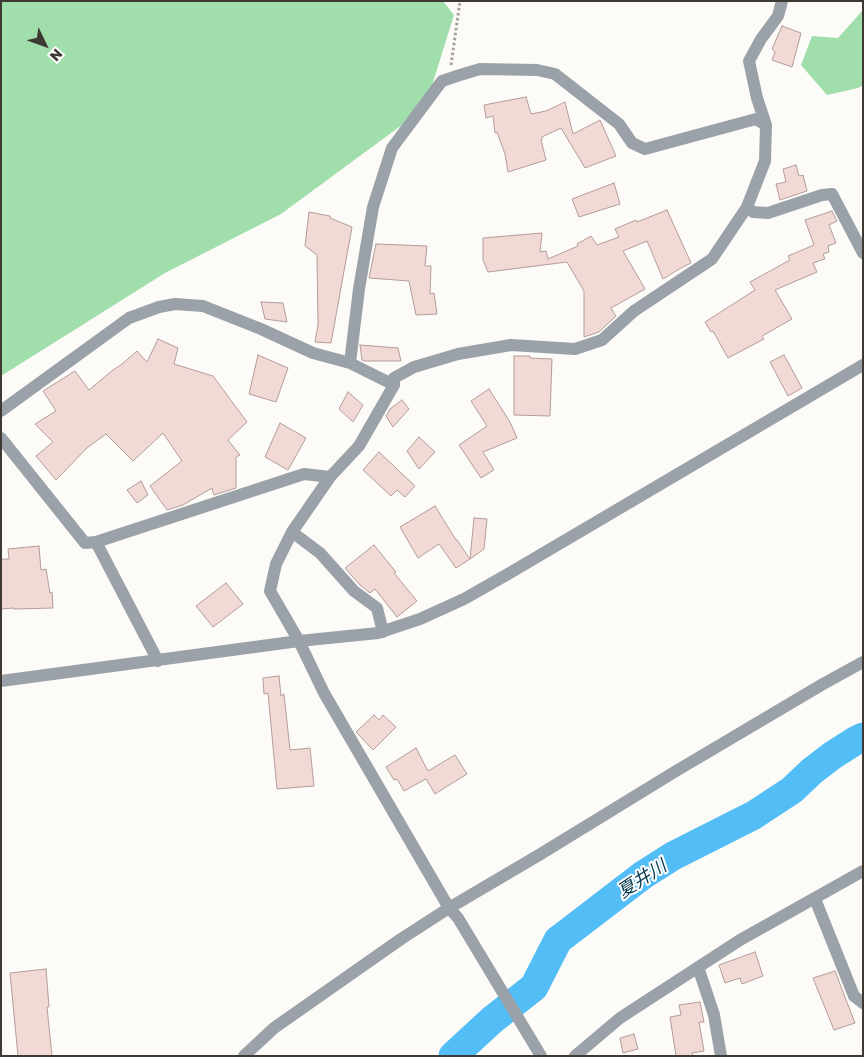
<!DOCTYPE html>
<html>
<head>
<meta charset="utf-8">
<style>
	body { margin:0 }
	#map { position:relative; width:864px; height:1057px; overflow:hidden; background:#fdfbf7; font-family:"Golos Text",sans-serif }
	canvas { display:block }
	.frame { position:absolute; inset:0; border:2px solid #3e3932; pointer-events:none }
	.north { position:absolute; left:20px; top:20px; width:50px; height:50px; -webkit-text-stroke:4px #fff; paint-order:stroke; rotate:132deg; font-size:14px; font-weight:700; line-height:20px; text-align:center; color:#3e3932 }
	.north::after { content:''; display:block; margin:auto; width:18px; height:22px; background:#3e3932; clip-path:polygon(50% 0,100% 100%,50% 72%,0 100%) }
</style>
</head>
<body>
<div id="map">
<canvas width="864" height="1057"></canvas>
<div class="frame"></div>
<div class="north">N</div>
</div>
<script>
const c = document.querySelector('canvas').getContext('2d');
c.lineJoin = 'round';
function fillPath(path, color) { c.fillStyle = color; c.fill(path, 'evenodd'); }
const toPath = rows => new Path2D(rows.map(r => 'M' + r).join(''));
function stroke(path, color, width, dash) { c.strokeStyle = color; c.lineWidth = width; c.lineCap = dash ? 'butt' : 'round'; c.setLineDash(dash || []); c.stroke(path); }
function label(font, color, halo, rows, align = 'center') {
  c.font = font + ' "Golos Text","Noto Sans JP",sans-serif'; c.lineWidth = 4; c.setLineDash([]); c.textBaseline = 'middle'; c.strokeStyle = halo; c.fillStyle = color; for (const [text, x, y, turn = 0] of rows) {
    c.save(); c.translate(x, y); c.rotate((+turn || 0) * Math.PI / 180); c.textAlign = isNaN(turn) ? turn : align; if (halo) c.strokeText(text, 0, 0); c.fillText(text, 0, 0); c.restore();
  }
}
fillPath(toPath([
	[1,1,443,1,454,15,425,108,281,214,165,273,1,376],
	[863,10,863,85,858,88,827,95,801,65,812,36,838,38]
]), '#a0deac');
stroke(toPath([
	[453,1056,492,1020,534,987,558,940,566,934,643,875,673,856,754,815,792,790,812,771,833,755,855,741,863,737]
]), '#53bef6', 29);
const building = toPath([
	[782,26,801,33,792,67,772,60,775,52,772,49,782,26],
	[526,97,531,114,546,111,565,102,573,134,600,120,616,156,585,168,561,128,542,137,542,140,541,140,546,160,508,172,505,154,497,132,495,133,493,116,486,118,484,105,526,97],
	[796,165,799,176,803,175,807,191,780,200,776,184,786,182,783,169,796,165],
	[614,183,620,204,579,217,572,199,614,183],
	[667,210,691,263,681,268,663,279,647,241,623,251,645,289,611,308,616,316,599,332,584,337,584,291,567,262,488,272,483,260,483,238,542,233,540,252,546,251,548,259,578,246,577,244,591,236,597,245,619,237,615,229,636,220,637,222,667,210],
	[832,211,837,221,829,225,836,243,828,246,829,252,823,254,825,259,813,263,817,272,775,290,792,319,762,336,764,339,728,358,713,331,711,332,705,322,755,290,750,282,790,260,788,256,814,245,805,220,832,211],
	[309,212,330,216,330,218,352,227,331,343,315,342,318,325,317,255,305,246,309,212],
	[376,244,427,246,425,266,431,266,430,294,434,293,437,314,416,315,409,281,369,278,376,244],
	[261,302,283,303,287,322,265,319,261,302],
	[158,339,178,348,174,364,213,376,247,422,228,440,240,455,236,457,236,488,214,495,212,488,183,505,167,510,150,486,182,461,163,433,133,461,106,434,87,448,56,480,36,456,53,442,35,424,56,411,43,391,75,371,89,390,113,370,122,364,137,351,147,362,158,339],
	[360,345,398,348,401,361,364,361,362,360,360,345],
	[258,355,288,368,276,402,249,394,258,355],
	[784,355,802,388,788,396,770,362,784,355],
	[514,356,530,356,530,358,552,359,550,416,514,415,514,356],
	[489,389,510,422,517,438,483,452,494,470,481,478,459,445,487,426,471,401,489,389],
	[348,392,363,405,353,422,339,409,348,392],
	[402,400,409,409,393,427,386,416,390,409,402,400],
	[280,423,306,438,288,470,265,457,280,423],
	[419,437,435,452,419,469,407,451,419,437],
	[379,452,415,486,405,497,397,490,391,496,363,470,379,452],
	[141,481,148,495,137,503,127,490,141,481],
	[435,506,456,540,457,540,470,559,456,568,439,544,418,558,400,527,435,506],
	[474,518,487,519,484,549,470,559,474,518],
	[374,545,396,572,394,573,417,601,397,617,375,589,370,593,360,585,345,568,374,545],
	[39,546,41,570,46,569,50,593,52,592,53,608,14,609,14,608,1,609,1,559,9,559,8,549,39,546],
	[226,583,243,604,213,627,196,606,226,583],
	[279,676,281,696,284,694,290,750,310,748,314,786,277,789,268,693,264,694,263,678,279,676],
	[374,715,379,720,383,715,396,727,373,750,356,732,374,715],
	[416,748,428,771,455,755,467,774,435,794,426,779,404,791,397,779,394,780,386,767,416,748],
	[755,952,763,976,742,984,740,978,725,983,719,965,755,952],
	[46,969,49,1007,47,1007,52,1056,18,1056,10,973,46,969],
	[835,971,855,1023,834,1030,813,978,835,971],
	[700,1002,704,1022,699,1022,704,1051,692,1053,693,1056,676,1056,670,1017,681,1015,679,1005,700,1002],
	[634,1034,638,1049,623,1053,620,1038,634,1034]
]);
fillPath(building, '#f1d9d5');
stroke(building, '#b39c99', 1);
stroke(toPath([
	[451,65,460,1]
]), '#a4a19b', 3, [2.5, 2.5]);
stroke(toPath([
	[766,125,757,98,749,61,761,39,778,16,782,1],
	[747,207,753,212,768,213,822,195,832,194,863,253],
	[350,363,359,289,373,207,392,148,442,81,460,75,480,69,537,70,555,74,619,124,632,143,645,149,756,119,766,125,765,161,747,207,712,259,634,311,602,340,575,349,511,345,458,354,414,367,394,378,394,385,359,446,330,477,292,532,276,564,270,591,299,641,324,693,449,908,458,918,541,1056],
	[1,411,129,318,159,307,175,304,203,306,261,329,313,353,350,363,394,385],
	[1,438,85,543,96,542,158,661],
	[292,532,320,553,354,591,377,608,383,632],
	[96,542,304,474,330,477],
	[1,681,299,641,378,633,420,619,464,599,508,574,863,365],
	[815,899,854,996,863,1003],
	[698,967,714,1015,721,1056],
	[244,1056,274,1028,401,939,449,908,539,855,676,771,823,684,863,662],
	[575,1056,620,1018,740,940,863,871]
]), '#9ba1a8', 12);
label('italic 18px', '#06374d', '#fff', [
	["夏井川",642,879,-33]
]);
</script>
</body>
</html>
